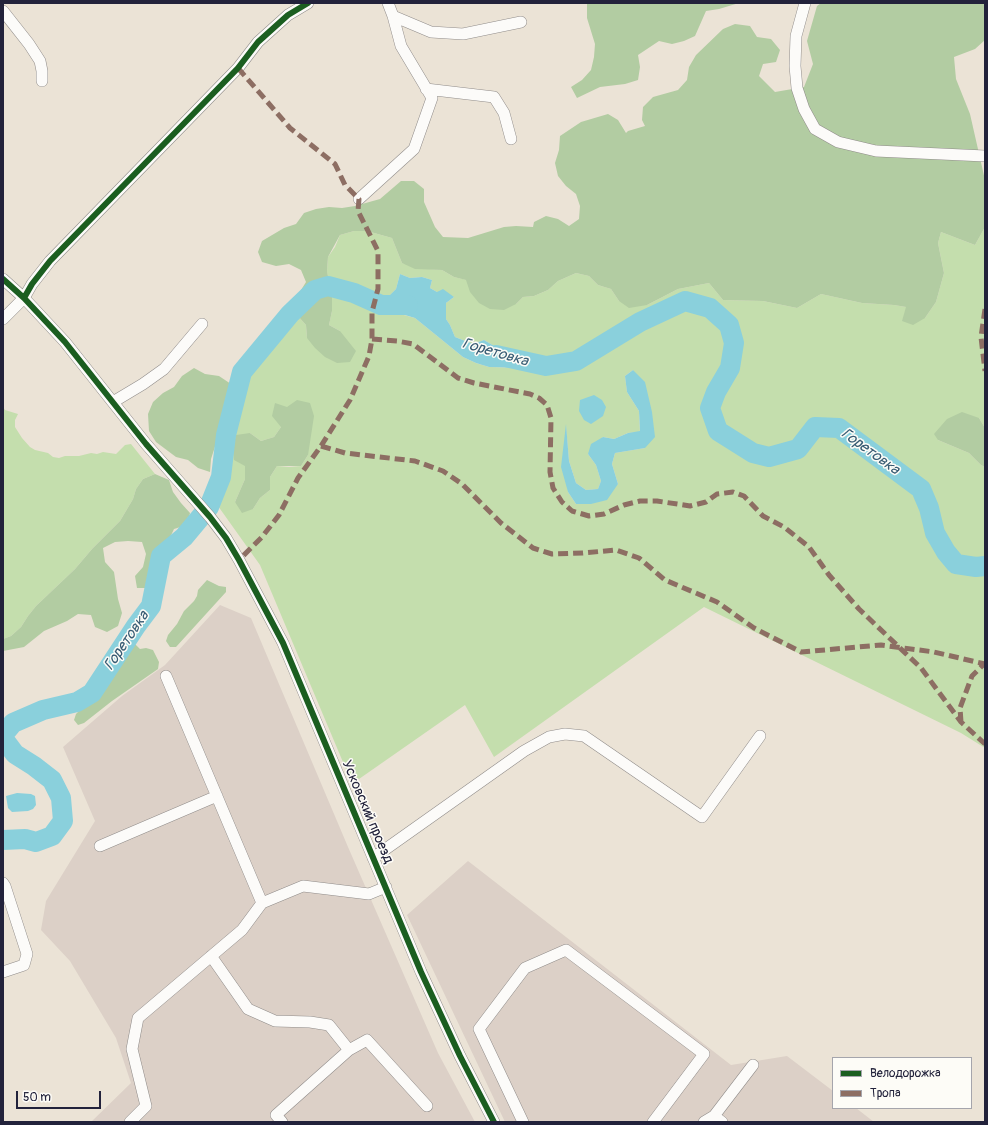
<!DOCTYPE html>
<html>
<head>
<meta charset="utf-8">
<style>
	body { margin:0 }
	#map { position:relative; width:988px; height:1125px; overflow:hidden; background:#ebe3d6; font-family:Pangolin,sans-serif }
	canvas { display:block }
	.frame { position:absolute; inset:0; border:4px solid #22223b; pointer-events:none }
	.legend { position:absolute; left:832px; top:1057px; width:140px; height:52px; box-sizing:border-box; background:#fdfcf7; border:1px solid #a5a5ac; margin:0; padding:5px 7px; list-style:none; font-size:12px; color:#22223b }
	.legend li { display:flex; align-items:center; gap:8px; height:20px }
	.legend b { width:20px; border:1px solid #a5a5ac }
	.scale { position:absolute; left:16px; top:1091px; width:85px; height:18px; box-sizing:border-box; border:2px solid #22223b; border-top:0; padding-left:5px; font-size:12px; line-height:14px; white-space:nowrap; color:#22223b; -webkit-text-stroke:3px #fdfcf7; paint-order:stroke }
</style>
</head>
<body>
<div id="map">
<canvas width="988" height="1125"></canvas>
<div class="frame"></div>
<ul class="legend">
<li><b style="height:5px;background:#1b5e20"></b>Велодорожка</li>
<li><b style="height:5px;background:#8d6e63"></b>Тропа</li>
</ul>
<div class="scale">50 m</div>
</div>
<script>
const c = document.querySelector('canvas').getContext('2d');
c.lineJoin = 'round';
function fillPath(path, color) { c.fillStyle = color; c.fill(path, 'evenodd'); }
const toPath = rows => new Path2D(rows.map(r => 'M' + r).join(''));
function stroke(path, color, width, dash) { c.strokeStyle = color; c.lineWidth = width; c.lineCap = dash ? 'butt' : 'round'; c.setLineDash(dash || []); c.stroke(path); }
function label(font, color, halo, rows, align = 'center') {
  c.font = font + ' Pangolin,sans-serif'; c.lineWidth = 3; c.setLineDash([]); c.textBaseline = 'middle'; c.strokeStyle = halo; c.fillStyle = color; for (const [text, x, y, turn = 0] of rows) {
    c.save(); c.translate(x, y); c.rotate((+turn || 0) * Math.PI / 180); c.textAlign = isNaN(turn) ? turn : align; if (halo) c.strokeText(text, 0, 0); c.fillText(text, 0, 0); c.restore();
  }
}
fillPath(toPath([
	[220,605,251,618,348,847,438,1053,475,1122,91,1122,131,1083,116,1038,70,961,41,930,46,901,95,821,63,747,122,696,165,665],
	[468,861,731,1065,787,1056,833,1091,833,1108,856,1108,874,1122,505,1122,407,915]
]), '#dcd0c7');
fillPath(toPath([
	[985,227,985,428,979,418,938,440,969,453,981,465,985,467,985,748,961,733,704,607,494,757,465,705,359,779,348,774,260,565,218,506,218,503,224,493,227,480,229,447,244,386,266,350,297,315,306,325,307,338,340,331,329,325,332,311,327,271,328,257,335,247,340,235,354,231,367,231,392,238,402,263,429,269,442,270,454,277,467,280,516,304,523,297,534,296,548,290,558,281,576,273,589,276,598,285,611,289,619,301,647,305,678,289,709,283,723,300,763,301,797,308,821,294,862,303,894,305,906,307,925,318,936,302,944,273,938,243,941,232,975,245],
	[400,274,410,278,422,277,432,280,430,288,437,292,454,297,446,303,446,319,450,325,455,337,473,344,484,340,496,347,514,353,520,353,523,365,527,368,489,367,476,363,463,357,415,318,378,308,396,289],
	[633,370,645,448,615,453,612,464,618,484,576,504,568,492,566,426,569,461,576,483,586,490,598,489,601,481,596,465,588,454,603,437,614,439,628,433,640,432,639,411,627,392,625,376],
	[281,427,308,455,301,466,289,467,277,466,270,477,270,490,260,498,253,509,235,502,245,479,250,433,261,441,274,437],
	[3,407,5,410,18,414,15,420,15,427,22,438,30,447,35,450,48,453,53,457,59,458,65,456,79,456,91,453,97,454,103,452,116,454,125,445,131,444,155,474,143,479,136,489,133,499,120,521,92,549,75,569,36,606,28,616,21,627,11,636,3,639]
]), '#c4dead');
fillPath(toPath([
	[587,3,739,3,719,9,706,11,695,36,684,41,672,44,659,41,638,55,640,67,638,80,625,84,600,87,577,98,571,87,582,80,591,70,594,57,595,44,587,18],
	[821,3,985,3,985,40,975,49,954,57,956,79,970,114,985,180,985,227,975,245,941,232,938,243,944,273,936,302,925,318,913,325,902,321,906,307,894,305,862,303,821,294,797,308,763,301,723,300,709,283,678,289,647,305,629,308,619,301,611,289,598,285,589,276,576,273,558,281,548,290,534,296,523,297,516,304,504,310,490,309,479,303,470,292,466,280,454,277,442,270,415,269,402,263,392,238,367,231,354,231,340,235,328,257,327,271,332,298,332,311,329,325,340,331,356,351,350,362,337,363,325,357,315,348,307,338,306,325,297,315,293,303,306,282,301,270,289,264,276,266,262,262,258,252,262,241,284,228,296,224,304,213,316,209,329,207,342,208,355,206,380,199,401,181,414,181,424,189,424,202,435,227,443,237,468,238,504,227,516,226,533,227,534,222,546,216,558,219,569,226,579,219,580,206,576,194,566,186,558,176,555,163,559,150,560,136,581,122,608,114,618,120,626,133,628,131,645,126,642,120,643,107,653,97,678,90,687,80,689,67,696,55,723,29,735,24,750,26,757,37,771,39,780,50,776,62,763,64,759,76,775,92,804,87,813,64,807,41,817,6],
	[194,368,205,374,219,376,231,384,231,397,225,409,223,422,211,459,210,472,198,468,188,460,176,457,156,442,149,431,148,414,153,402,163,393,174,387,182,376],
	[297,400,310,403,314,416,308,455,301,466,277,466,270,477,270,490,260,498,253,509,242,513,235,502,245,479,245,466,234,460,233,447,236,435,250,433,261,441,274,437,281,427,272,416,275,403,287,407],
	[962,412,979,418,985,428,985,467,981,465,969,453,938,440,934,434,947,419],
	[155,474,169,480,173,492,181,503,190,513,187,525,174,529,158,563,156,576,150,588,137,588,135,576,143,567,146,554,142,542,128,541,115,542,103,548,105,562,114,572,118,599,122,613,118,626,107,632,95,627,91,615,78,614,67,621,44,631,24,647,3,651,3,639,11,636,21,627,28,616,36,606,75,569,92,549,120,521,133,499,136,489,143,479],
	[207,580,219,586,226,587,226,592,176,647,170,647,166,641,168,635,177,624,184,611,194,601,197,596,198,590],
	[135,644,140,649,146,648,153,650,159,662,158,669,112,701,84,723,78,725,74,720,76,714,114,675,118,663]
]), '#b2cca2');
fillPath(toPath([
	[400,274,410,278,422,277,432,280,430,288,437,292,443,289,454,297,446,303,446,319,450,325,455,337,473,344,484,340,496,347,514,353,520,353,523,365,528,368,489,367,476,363,463,357,415,318,378,307,396,289],
	[633,370,645,382,652,412,655,437,645,448,615,453,612,464,618,484,607,500,591,504,576,504,568,492,561,467,566,424,569,461,576,483,586,490,598,489,601,481,596,465,588,454,591,444,603,437,614,439,628,433,640,431,639,411,627,392,625,376],
	[594,395,602,400,606,407,603,416,591,424,584,420,579,411,580,400],
	[17,793,31,794,35,796,36,805,33,809,28,811,12,812,8,808,6,796]
]), '#8ad0dc');
stroke(toPath([
	[496,355,546,366,576,361,640,322,685,301,710,308,729,325,734,343,730,368,716,392,710,408,718,431,753,453,769,457,798,449,815,427,839,428,921,489,929,508,935,533,946,552,956,564,976,567,985,566],
	[3,735,13,723,43,710,77,702,92,693,136,626,151,606,161,556,184,537,209,507,221,477,226,435,242,372,290,314,315,290,328,286,354,293,381,305,408,305],
	[3,738,15,754,34,766,52,780,61,798,63,821,52,836,36,842,25,839,3,840]
]), '#8ad0dc', 20);
const minor = toPath([
	[388,3,393,16],
	[805,3,796,36,795,66,797,88,804,109,815,129,838,142,876,151,985,156],
	[3,11,29,44,40,61,42,71,42,81],
	[426,89,494,97,504,113,511,139],
	[359,199,414,149,432,98,401,46,393,16,431,32,463,34,521,22],
	[3,279,24,298,65,342,146,444,210,517,226,538,239,560,283,643,421,972,460,1056,494,1122],
	[3,319,24,298,32,284,50,261,238,68,258,42,288,15,308,3],
	[113,402,143,384,164,369,202,324],
	[166,676,262,903,303,886,369,894,386,887],
	[100,846,217,796],
	[373,858,524,751,549,737,565,734,584,736,702,817,760,736],
	[3,883,5,886,27,954,24,965,3,972],
	[211,956,248,1009,275,1021,310,1022,329,1025,349,1050,276,1115,282,1122],
	[349,1050,367,1040,427,1106],
	[714,1116,722,1122],
	[130,1122,146,1106,132,1049,138,1018,242,930,262,903],
	[523,1122,479,1029,525,968,566,950,704,1054,653,1122],
	[704,1122,714,1116,753,1065]
]);
stroke(minor, '#908c8a', 12);
stroke(minor, '#fcfbf9', 11);
stroke(toPath([
	[238,68,290,128,335,164,345,185,359,199,358,211,378,251,378,289,372,312,372,339,369,356,350,400,321,446,298,478,279,515,262,537,239,560],
	[985,309,981,337,985,371],
	[372,339,397,341,413,344,458,378,474,383,530,394,539,398,547,405,551,418,550,472,553,488,562,502,572,511,589,516,604,514,624,505,640,501,657,501,690,506,706,502,717,494,733,492,744,496,763,516,784,527,809,547,829,575,859,609,921,668,961,722,985,744],
	[321,446,345,453,415,461,443,471,462,484,501,523,533,548,552,554,583,553,616,550,639,558,665,580,717,602,754,628,801,652,881,645,934,652,985,664],
	[961,722,960,708,972,676,984,664]
]), '#8d6e63', 5, [10, 5]);
stroke(toPath([
	[3,279,24,298,65,342,146,444,210,517,226,538,239,560,283,643,421,972,460,1056,494,1122],
	[24,298,32,284,50,261,238,68,258,42,288,15,308,3]
]), '#1b5e20', 6);
label('14px', '#22223b', '#fdfcf7', [
	["Усковский проезд",367,812,67]
]);
label('italic 15px', '#385c74', '#fdfcf7', [
	["Горетовка",495,353,16],
	["Горетовка",870,452,36],
	["Горетовка",127,641,-56]
]);
</script>
</body>
</html>
